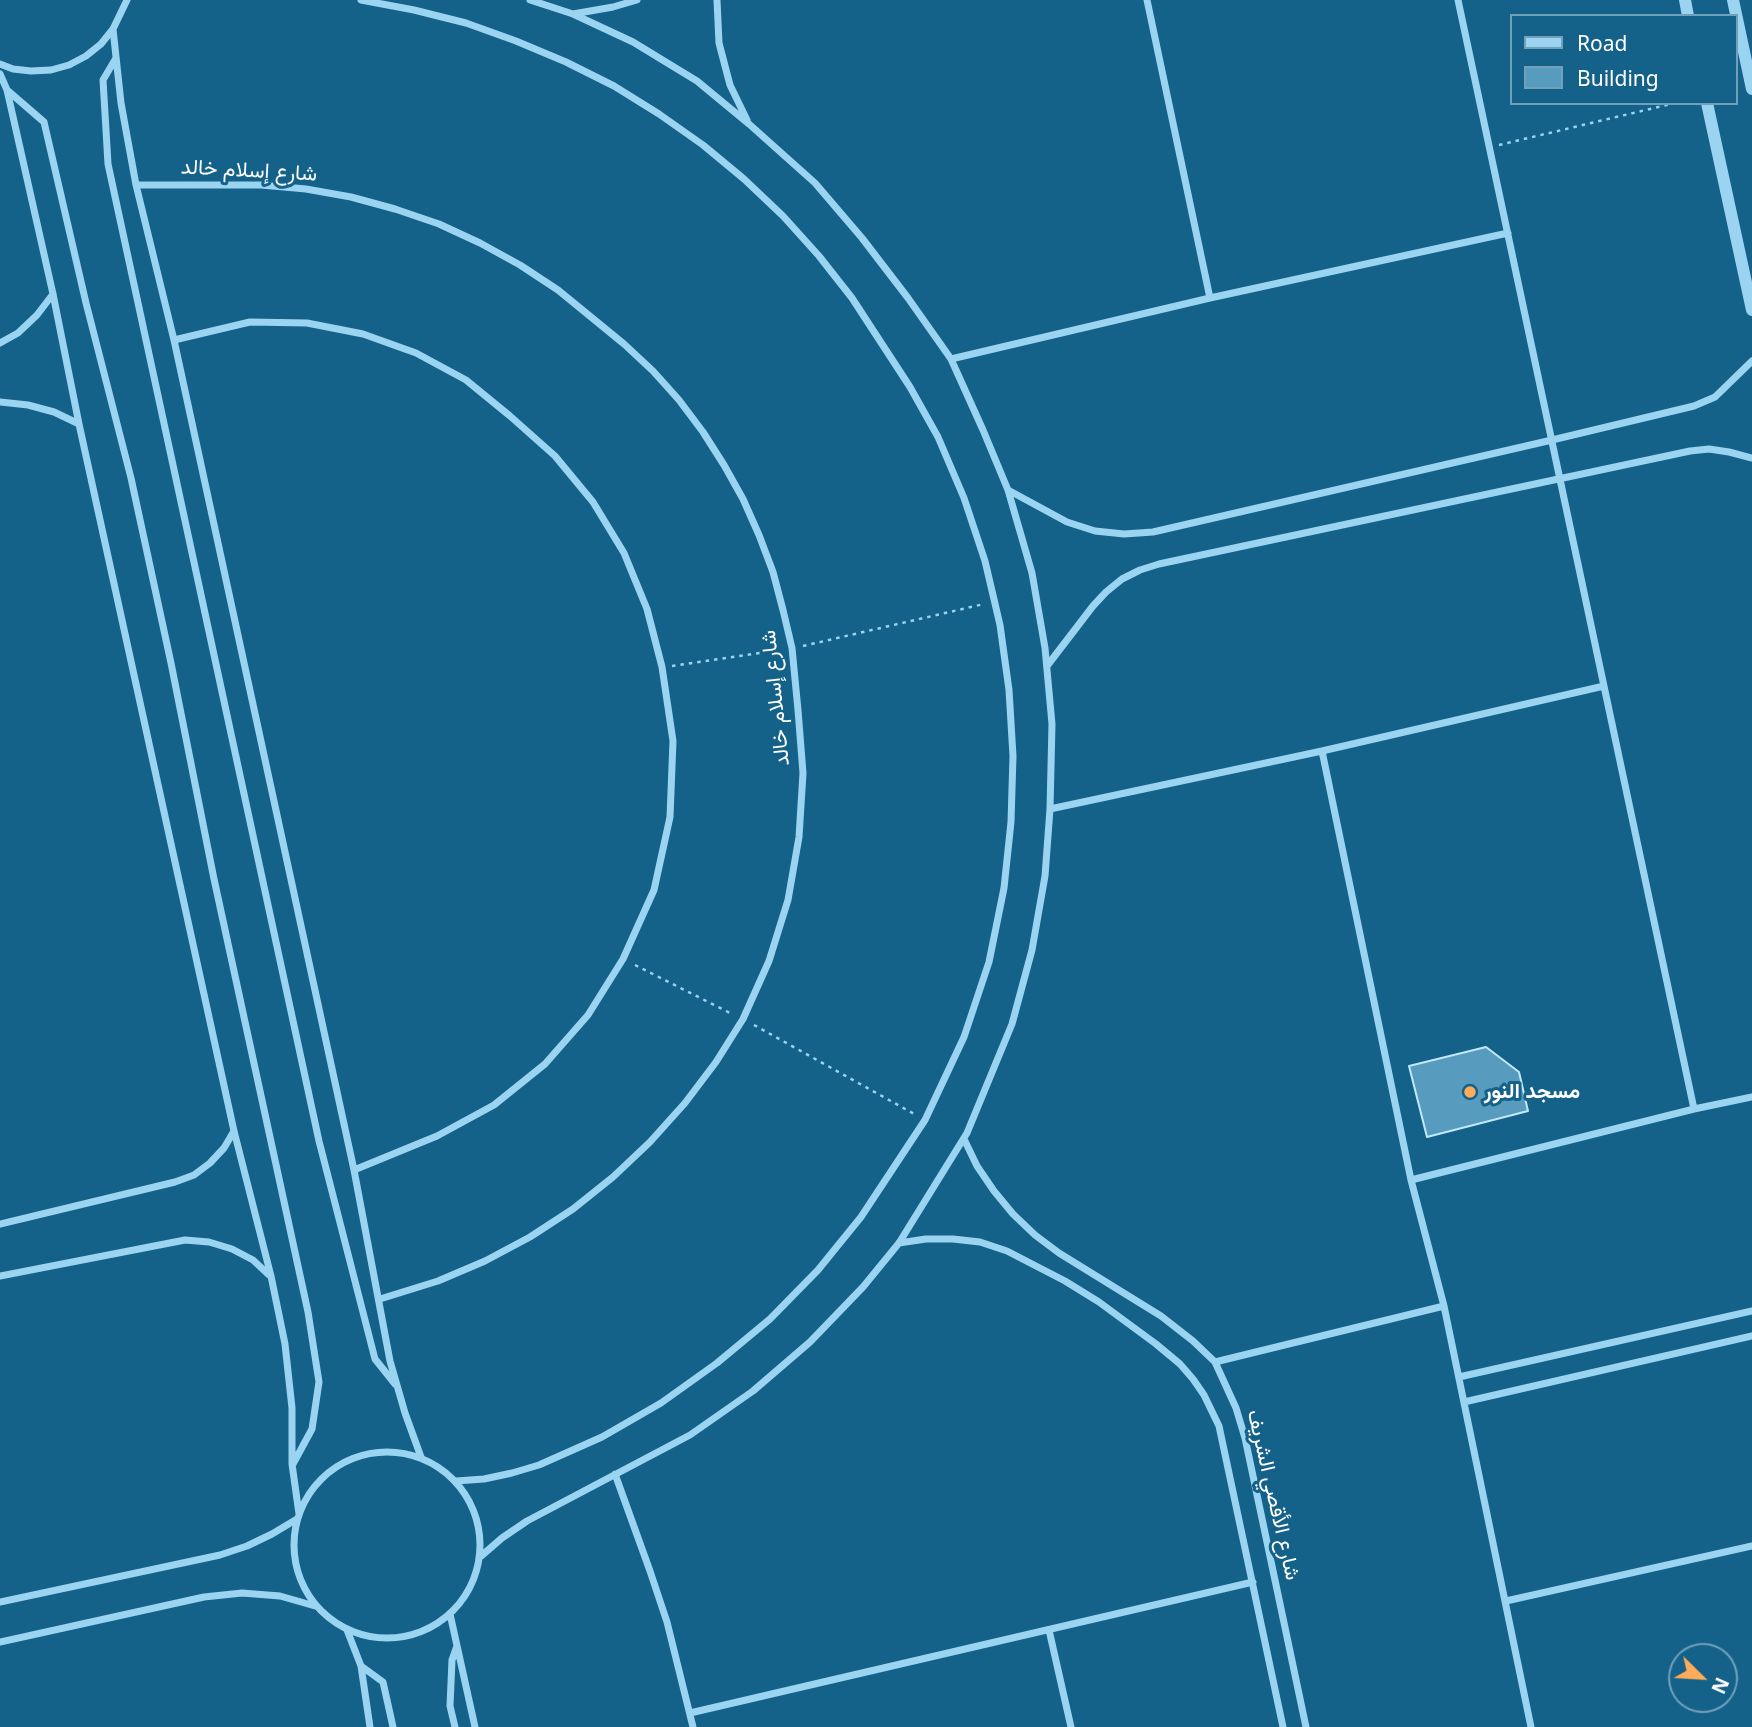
<!DOCTYPE html>
<html>
<head>
<meta charset="utf-8">
<style>
	body { margin:0 }
	#map { position:relative; width:1752px; height:1727px; overflow:hidden; background:#14618a; font-family:"Noto Sans",sans-serif }
	canvas { display:block }
	.legend { position:absolute; left:1510px; top:14px; width:228px; height:91px; box-sizing:border-box; background:#14618a; border:2px solid #72a0b9; margin:0; padding:9px 12px; list-style:none; font-size:21px; color:#fff }
	.legend li { display:flex; align-items:center; gap:14px; height:35px }
	.legend b { width:35px; border:2px solid #72a0b9 }
	.north { position:absolute; left:1668px; top:1643px; width:70px; height:70px; box-sizing:border-box; background:#14618a; border:2px solid #72a0b9; border-radius:50%; rotate:114deg; font-size:19px; font-weight:700; line-height:28px; text-align:center; color:#fff }
	.north::after { content:''; display:block; margin:auto; width:24px; height:32px; background:#ffac5a; clip-path:polygon(50% 0,100% 100%,50% 72%,0 100%) }
</style>
</head>
<body>
<div id="map">
<canvas width="1752" height="1727"></canvas>
<ul class="legend">
<li><b style="height:9px;background:#9bd4f0"></b>Road</li>
<li><b style="height:19px;background:#579bbe"></b>Building</li>
</ul>
<div class="north">N</div>
</div>
<script>
const c = document.querySelector('canvas').getContext('2d');
c.lineJoin = 'round';
function fillPath(path, color) { c.fillStyle = color; c.fill(path, 'evenodd'); }
const toPath = rows => new Path2D(rows.map(r => 'M' + r).join(''));
function stroke(path, color, width, dash) { c.strokeStyle = color; c.lineWidth = width; c.lineCap = dash ? 'butt' : 'round'; c.setLineDash(dash || []); c.stroke(path); }
function label(font, color, halo, rows, align = 'center') {
  c.font = font + ' "Noto Sans",Vazirmatn,sans-serif'; c.lineWidth = 6; c.setLineDash([]); c.textBaseline = 'middle'; c.strokeStyle = halo; c.fillStyle = color; for (const [text, x, y, turn = 0] of rows) {
    c.save(); c.translate(x, y); c.rotate((+turn || 0) * Math.PI / 180); c.textAlign = isNaN(turn) ? turn : align; if (halo) c.strokeText(text, 0, 0); c.fillText(text, 0, 0); c.restore();
  }
}
const building = toPath([
	[1486,1047,1519,1072,1528,1111,1427,1137,1409,1066,1486,1047]
]);
fillPath(building, '#579bbe');
stroke(building, '#c1e8fb', 2);
stroke(toPath([
	[1499,145,1675,103],
	[803,646,984,604],
	[672,666,780,650],
	[635,965,732,1014],
	[754,1025,916,1115]
]), '#9bd4f0', 2.5, [3.5, 5]);
stroke(toPath([
	[361,0,414,10,466,23,516,41,566,62,614,86,659,114,703,145,744,179,783,216,819,256,852,298,910,387,938,437,964,498,985,561,1000,625,1009,690,1013,756,1011,822,1004,888,989,962,964,1037,925,1120,861,1217,818,1270,770,1319,717,1363,661,1403,602,1437,539,1465,512,1473,484,1479,456,1481],
	[717,0,719,43,730,85,747,120],
	[1147,0,1210,298],
	[1458,0,1694,1109],
	[573,14,613,7,637,0],
	[113,29,121,103,136,185,174,340,354,1170,390,1361,405,1413,421,1457],
	[116,58,103,80,108,164,319,1141,375,1359,395,1384],
	[0,64,13,69,31,71,51,70,69,65,86,56,101,44,113,29,127,0],
	[0,74,7,90,53,294,79,424,234,1131,271,1276,285,1344,292,1408,292,1464,299,1514],
	[7,90,44,122,86,303,131,478,171,663,214,879,308,1312,319,1382,312,1429,293,1464],
	[136,185,261,185,306,189,351,197,395,209,439,224,480,243,520,265,558,290,624,344,653,371,679,400,703,432,724,465,743,499,759,535,773,572,783,610,792,648,798,710,803,773,799,837,788,900,769,961,743,1019,716,1062,685,1103,650,1142,613,1177,573,1209,530,1237,485,1261,438,1281,380,1299],
	[174,340,250,322,307,323,363,334,416,353,466,380,510,416,555,456,593,502,624,553,647,609,662,667,673,741,670,817,654,890,623,959,588,1015,545,1064,494,1105,437,1136,354,1170],
	[0,343,18,333,37,315,53,294],
	[951,359,1210,298,1508,233],
	[0,402,28,405,54,412,79,424],
	[1008,490,1067,522,1095,531,1124,534,1153,532,1552,440,1694,406,1715,397,1752,361],
	[1047,666,1093,606,1106,592,1122,579,1140,570,1159,564,1690,451,1709,449,1729,452,1752,458],
	[1322,751,1411,1180,1444,1306,1531,1727],
	[1050,809,1322,751,1604,686],
	[964,1139,977,1166,994,1191,1013,1214,1035,1235,1059,1253,1161,1316,1193,1341,1215,1362,1236,1408,1245,1438,1306,1727],
	[1411,1180,1694,1109,1752,1097],
	[0,1224,175,1182,194,1175,210,1163,224,1148,234,1131],
	[899,1243,926,1239,953,1239,980,1242,1007,1251,1065,1281,1099,1302,1156,1344,1180,1364,1193,1379,1204,1395,1219,1426,1283,1727],
	[0,1276,185,1240,209,1242,232,1249,253,1260,269,1275],
	[1215,1362,1444,1306],
	[1459,1377,1752,1311],
	[1464,1402,1752,1336],
	'294 1545a93 93 0 1 1 186 0a93 93 0 1 1-186 0Z',
	[615,1474,650,1571,667,1622,693,1727],
	[480,1557,502,1538,527,1521,690,1435,753,1391,810,1342,863,1287,899,1243,967,1133,1012,1024,1032,950,1045,876,1050,809,1052,724,1045,648,1032,573,1008,490,983,430,951,359,908,298,862,238,815,183,749,124,697,81,633,42,573,14,530,0],
	[1506,1601,1752,1546],
	[0,1602,220,1555,247,1546,272,1534,297,1519],
	[450,1614,475,1727],
	[347,1630,361,1666,370,1727],
	[1049,1630,1071,1727],
	[0,1642,204,1597,242,1593,280,1596,315,1606],
	[361,1666,383,1682,393,1727],
	[690,1713,1253,1582],
	[455,1727,450,1706,452,1660,457,1646]
]), '#9bd4f0', 7);
stroke(toPath([
	[1685,0,1688,16],
	[1733,0,1752,89],
	[1707,103,1752,310]
]), '#9bd4f0', 12);
for (const [x, y, r, color] of [
	[1470,1092,7,"#ffac5a"]
]) { const dot = new Path2D(); dot.arc(x, y, r, 0, 2 * Math.PI); c.fillStyle = color; c.fill(dot); stroke(dot, '#14618a', 2.5); }
label('21px', '#fff', '#14618a', [
	["شارع إسلام خالد",249,171,3],
	["شارع إسلام خالد",776,698,-96],
	["شارع الأقصي الشريف",1273,1495,77]
]);
label('bold 21px', '#fff', '#14618a', [
	["مسجد النور",1484,1092]
], 'left');
</script>
</body>
</html>
